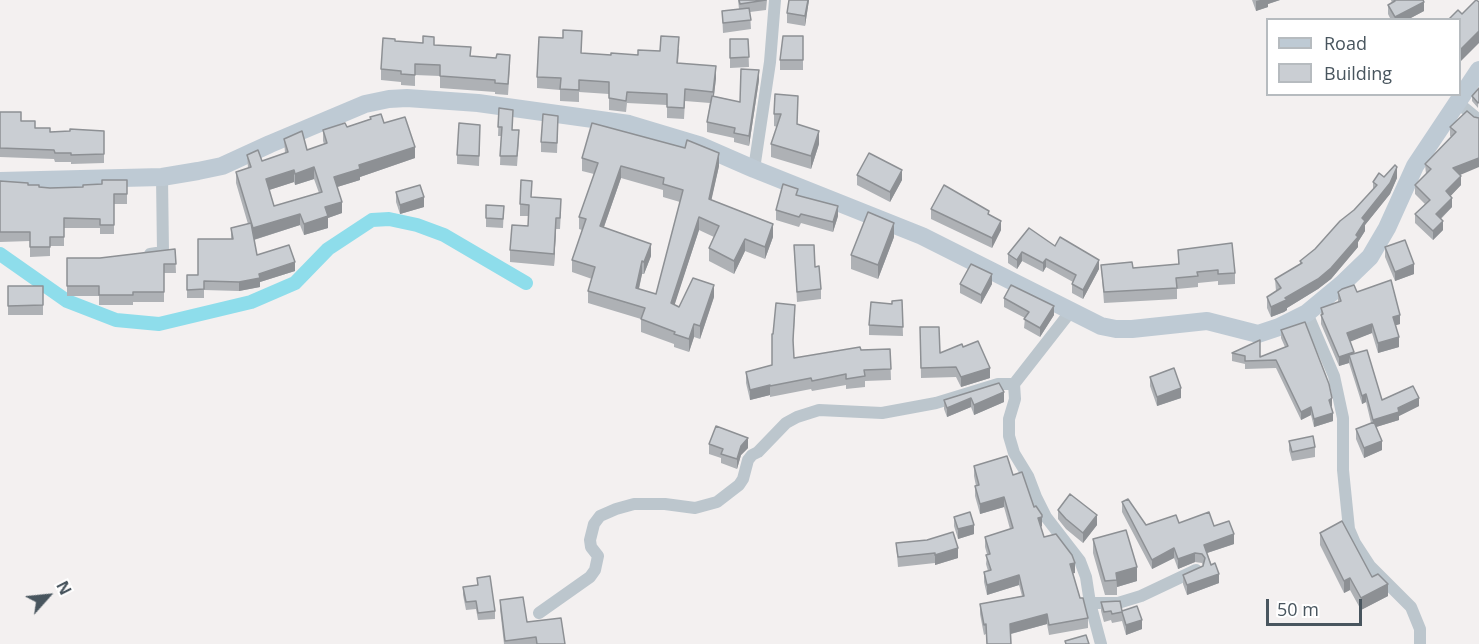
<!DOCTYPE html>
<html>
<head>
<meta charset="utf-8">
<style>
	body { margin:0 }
	#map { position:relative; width:1479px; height:644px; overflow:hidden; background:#f3f0f0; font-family:"Open Sans",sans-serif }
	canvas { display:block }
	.legend { position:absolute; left:1266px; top:18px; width:195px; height:78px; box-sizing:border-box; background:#fff; border:2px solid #b6bbbf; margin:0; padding:8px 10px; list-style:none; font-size:18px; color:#48555e }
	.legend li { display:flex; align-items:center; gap:12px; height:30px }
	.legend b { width:30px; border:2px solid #b6bbbf }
	.north { position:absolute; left:18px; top:566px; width:60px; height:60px; -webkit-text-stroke:4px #fff; paint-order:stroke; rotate:63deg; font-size:16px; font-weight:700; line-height:24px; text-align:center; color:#48555e }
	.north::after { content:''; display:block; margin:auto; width:21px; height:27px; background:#48555e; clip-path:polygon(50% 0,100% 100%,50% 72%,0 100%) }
	.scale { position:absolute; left:1266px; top:599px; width:96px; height:27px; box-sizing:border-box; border:3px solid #48555e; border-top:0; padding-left:8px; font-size:18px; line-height:21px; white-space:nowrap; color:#48555e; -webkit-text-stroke:4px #fff; paint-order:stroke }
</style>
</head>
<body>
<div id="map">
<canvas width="1479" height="644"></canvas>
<ul class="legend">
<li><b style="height:8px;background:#becad4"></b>Road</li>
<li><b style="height:16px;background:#caced3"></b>Building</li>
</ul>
<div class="north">N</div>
<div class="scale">50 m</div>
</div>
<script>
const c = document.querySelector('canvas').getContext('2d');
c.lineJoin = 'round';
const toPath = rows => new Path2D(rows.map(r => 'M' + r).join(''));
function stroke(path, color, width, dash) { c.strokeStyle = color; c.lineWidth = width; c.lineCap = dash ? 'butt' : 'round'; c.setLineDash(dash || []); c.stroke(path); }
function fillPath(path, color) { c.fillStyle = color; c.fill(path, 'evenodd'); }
stroke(toPath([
	[0,254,67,301,116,320,159,324,251,302,295,283,328,249,372,220,389,219,417,225,444,235,526,283]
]), '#8eddeb', 14);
stroke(toPath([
	[1457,102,1479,120],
	[754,169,770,62,775,0],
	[150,254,163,252,162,177],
	[1071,311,1014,384,1015,399,1009,419,1009,436,1014,453,1028,476,1036,497,1046,517,1080,561,1086,577,1090,603,1101,644],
	[1307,313,1334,376,1343,418,1343,470,1349,529,1355,543,1370,566,1411,607,1420,629,1420,644],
	[1090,603,1118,603,1141,596,1196,570],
	[539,613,590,577,595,570,598,556,591,547,590,540,594,524,600,516,616,509,634,504,665,504,695,508,717,502,739,485,743,479,748,460,752,455,758,452,786,423,797,417,819,410,882,413,936,403,998,384,1014,384]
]), '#bcc6cd', 12);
stroke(toPath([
	[0,181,162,177,198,171,222,166,270,144,365,104,389,99,407,98,478,103,629,124,699,145,754,169,922,236,1101,326,1116,329,1132,329,1207,321,1258,334,1279,327,1307,313,1342,284,1370,257,1387,228,1415,166,1479,70]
]), '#becad4', 18);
fillPath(toPath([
	[738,0,767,0,766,10,750,12,751,29,723,33,722,11,739,9],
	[809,0,805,26,787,23,787,13],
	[1252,0,1280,0,1268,4,1268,7,1256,11],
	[1391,0,1423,0,1424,11,1407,20,1391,20,1388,14,1388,5,1392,3],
	[803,36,803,70,780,70,780,60],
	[730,39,748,39,749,67,730,68],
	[395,41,434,45,471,56,510,66,508,95,495,94,495,92,440,88,440,76,415,75,415,86,401,85,401,82,381,80,381,69],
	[679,49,678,63,716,78,714,96,740,102,759,80,749,146,734,142,734,138,707,132,707,122,710,103,685,101,684,119,667,118,667,105,627,103,626,112,609,110,609,94,579,92,579,102,560,101,560,90,537,88,537,77,581,53,611,55,638,55],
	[1479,88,1478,108,1472,101,1472,96],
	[499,108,519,140,517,166,500,165,501,136,498,136],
	[798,109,797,124,819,144,811,169,771,157,771,144,777,127,774,126,774,114],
	[1467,111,1460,175,1461,185,1450,196,1452,207,1441,219,1443,230,1433,240,1415,223,1415,214,1425,204,1415,194,1415,185,1426,174,1425,164,1451,137,1450,136,1450,127],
	[0,112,21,121,35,128,50,132,104,131,104,163,71,164,71,162,55,162,54,159,0,157],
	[370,117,384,123,415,158,360,177,360,180,337,187,342,213,328,218,328,228,304,235,300,225,254,240,257,255,295,271,260,282,260,287,239,291,204,290,204,298,187,298,187,275,198,275,231,239,231,228,248,224,236,183,236,172,248,168,247,155,262,161,285,153,284,139,307,150,324,144,323,141,323,130,347,127,370,119],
	[314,179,319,193,274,206,269,190,294,182,295,185],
	[558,125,557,153,541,152,541,142],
	[480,134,479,166,457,164,457,155],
	[582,158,719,166,711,200,773,237,765,259,745,251,734,274,709,261,709,248,714,237,699,230,674,305,679,307,714,297,700,339,694,337,689,352,674,347,674,344,641,332,641,319,588,303,588,291,592,279,572,272,572,260,582,230,579,229,579,217,594,174,582,171],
	[621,178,663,190,663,197,680,202,656,294,639,289,642,274,644,274,651,256,604,227],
	[857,175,902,180,890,202,857,185],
	[1384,177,1397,178,1390,194,1365,225,1365,231,1358,242,1358,247,1331,279,1318,289,1287,308,1287,310,1284,312,1271,317,1267,308,1267,297,1276,291,1275,279,1300,264,1300,261,1315,249,1354,210,1373,190,1373,182],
	[127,180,127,204,114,204,114,234,100,234,100,228,64,228,64,246,50,246,50,256,30,257,30,241,0,242,0,181,50,188,83,187],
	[396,192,424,207,400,214,396,202],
	[798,195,838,216,833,232,801,223,799,227,776,220,776,210],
	[532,197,561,211,560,229,556,229,554,266,510,262,510,250,528,226,529,216,520,216,520,204],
	[486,205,504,206,503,228,486,227],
	[931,209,989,214,1001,230,992,248,931,219],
	[894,237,878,279,851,269,851,255],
	[794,245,815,267,821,289,821,299,797,302],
	[1055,246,1099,269,1083,299,1072,293,1072,284,1073,282,1046,267,1043,272,1022,261,1017,269,1008,263,1008,254],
	[1385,247,1414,274,1395,281,1385,257],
	[175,249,176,273,164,273,164,302,133,302,133,305,99,305,99,296,67,296,67,258,100,258],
	[1178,250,1235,273,1235,284,1218,285,1218,281,1198,283,1198,287,1177,289,1177,299,1104,303,1101,265,1133,268,1178,264],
	[960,284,992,284,981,304,960,293],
	[8,286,43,286,43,315,8,315],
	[1338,292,1357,292,1400,324,1396,325,1399,347,1378,353,1372,333,1350,341,1354,354,1382,400,1419,406,1399,416,1399,420,1376,427,1382,450,1364,458,1356,439,1356,429,1371,423,1366,402,1362,404,1349,363,1339,366,1321,324,1321,308,1338,302],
	[1004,298,1054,315,1040,337,1024,328,1025,318,1004,307],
	[902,300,903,336,869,335,869,325,892,304],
	[795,315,793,346,794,358,861,350,890,349,891,380,865,381,865,387,846,389,846,385,812,391,811,389,770,397,770,395,750,400,746,383,746,372,772,365],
	[920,327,940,353,963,347,990,378,961,387,956,377,921,378],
	[1281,330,1332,406,1331,407,1333,421,1314,427,1311,415,1301,420,1276,368,1245,369,1245,364,1232,361,1232,353,1260,357,1285,347,1281,338],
	[1150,377,1181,398,1157,406,1150,386],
	[999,383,1004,402,974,415,971,407,947,417,944,409,944,400],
	[1289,441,1315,447,1315,457,1292,461,1289,450],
	[709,444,748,448,741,455,737,469,721,463,721,458,709,454],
	[974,466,1013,475,1034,507,1042,526,1041,527,1044,537,1075,573,1073,573,1080,598,1088,618,1088,628,1049,635,1047,624,1011,634,1011,644,987,644,986,634,984,635,980,614,980,604,1022,596,1019,585,987,595,984,582,984,572,988,571,986,564,987,554,985,547,985,537,1010,529,1004,507,980,514,975,496,975,486,976,486,974,476],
	[1122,502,1146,525,1179,523,1214,526,1234,544,1207,553,1219,583,1187,595,1183,584,1183,575,1203,566,1202,563,1195,562,1178,569,1174,558,1152,569,1122,512],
	[1058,510,1097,525,1083,543,1066,529,1058,519],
	[954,517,974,534,958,539,954,526],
	[1320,533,1372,577,1388,596,1361,610,1350,590,1344,593,1320,545],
	[1093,539,1137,581,1117,587,1117,595,1105,595,1093,553],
	[896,543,958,558,935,565,935,563,898,567],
	[477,578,495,611,495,619,478,620,476,609,466,610,463,595,463,587,477,585],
	[500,600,527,622,565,644,504,644,500,609],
	[1101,602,1122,611,1142,629,1126,635,1122,621,1112,623,1111,620,1104,622,1101,611]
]), '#aeb1b5');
fillPath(toPath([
	[808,0,809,0,805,26,805,16],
	[1260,0,1280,0,1268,4,1268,7,1256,11,1256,1],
	[1424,2,1424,11,1407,20,1395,20,1395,17],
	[1479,31,1479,43,1460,62,1460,50],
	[716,66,716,78,713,103,713,92],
	[759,70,759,80,749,146,749,136],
	[819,131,819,144,811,169,811,156],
	[415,147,415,158,360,177,360,180,334,188,334,177,359,165],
	[719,153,719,166,709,211,709,199],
	[1479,158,1479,167,1453,178,1453,168],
	[621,166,621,178,600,238,600,226],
	[314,167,314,179,295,185,295,174],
	[1397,167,1397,178,1390,194,1365,225,1365,231,1358,242,1358,247,1331,279,1318,289,1287,308,1287,310,1284,312,1271,317,1271,307,1285,298,1356,235,1362,218],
	[294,170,294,182,266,191,266,179],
	[902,170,902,180,890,202,890,192],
	[1461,176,1461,185,1446,201,1446,191],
	[424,197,424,207,400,214,400,205],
	[1452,198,1452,207,1436,223,1436,214],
	[342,202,342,213,328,218,328,228,304,235,304,224,325,207],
	[838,206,838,216,833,232,833,222],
	[300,214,300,225,253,240,253,228],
	[699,217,699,230,671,316,671,303],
	[556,218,556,229,554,266,554,254],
	[1001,221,1001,230,992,248,992,238],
	[1443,221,1443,230,1433,240,1433,231],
	[894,223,894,237,878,279,878,265],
	[773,224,773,237,765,259,765,247],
	[745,239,745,251,734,274,734,261],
	[651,244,651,256,644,274,644,262],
	[1022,252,1022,261,1017,269,1017,260],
	[1046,259,1046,267,1043,272,1043,263],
	[1099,260,1099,269,1083,299,1083,290],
	[642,261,642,274,636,301,636,288],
	[295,262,295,271,260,282,260,287,239,291,239,282,259,274],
	[1414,264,1414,274,1395,281,1395,272],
	[992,274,992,284,981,304,981,295],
	[714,285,714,297,700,339,700,326],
	[1054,306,1054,315,1040,337,1040,328],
	[1400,315,1400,324,1393,326,1393,317],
	[694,324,694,337,689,352,689,339],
	[1372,324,1372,333,1347,343,1347,333],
	[1399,337,1399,347,1378,353,1378,343],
	[1354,352,1354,361,1349,355,1349,363,1339,366,1339,357],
	[990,368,990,378,961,387,961,377],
	[770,385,770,395,750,400,750,390],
	[1181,388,1181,398,1157,406,1157,397],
	[1004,392,1004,402,974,415,974,405],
	[1366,394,1366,402,1362,404,1362,396],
	[971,398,971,407,947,417,947,408],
	[1332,398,1332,406,1329,408,1329,400],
	[1419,398,1419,406,1399,416,1399,420,1373,428,1373,420],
	[1311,407,1311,415,1301,420,1301,412],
	[1333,413,1333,421,1314,427,1314,419],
	[748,438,748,448,741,455,737,469,737,459,741,446],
	[1382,441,1382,450,1364,458,1364,448],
	[1004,497,1004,507,980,514,980,504],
	[1097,515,1097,525,1083,543,1083,533],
	[1042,517,1042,526,1038,528,1038,518],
	[974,525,974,534,958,539,958,529],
	[1234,534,1234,544,1204,554,1204,545],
	[958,548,958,558,935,565,935,555],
	[1174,548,1174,558,1152,569,1152,560],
	[1195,553,1195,562,1178,569,1178,559],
	[1075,563,1075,573,1070,574,1070,564],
	[1137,567,1137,581,1117,587,1116,573],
	[1219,574,1219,583,1187,595,1187,585],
	[1019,575,1019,585,987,595,987,585],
	[1350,578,1350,590,1344,593,1344,581],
	[1388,584,1388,596,1361,610,1361,598],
	[1047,614,1047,624,1010,634,1010,624],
	[1142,620,1142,629,1126,635,1126,625]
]), '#8d9094');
const building = toPath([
	[739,0,766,0,740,4,739,0],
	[789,0,808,0,805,16,787,13,789,0],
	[1394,0,1423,0,1424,2,1395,17,1388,5,1395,1,1394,0],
	[1476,0,1479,2,1479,31,1460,50,1460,20,1448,20,1458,10,1462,14,1476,0],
	[749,8,751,20,723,23,722,11,749,8],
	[563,30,582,31,581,53,611,55,611,53,638,55,638,50,660,51,661,36,679,37,677,63,716,66,713,92,685,89,684,108,667,107,667,94,627,92,626,101,609,98,609,82,579,80,579,90,560,89,561,78,537,77,539,37,563,38,563,30],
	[423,36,434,37,434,45,471,47,470,56,496,58,497,54,510,55,508,84,495,83,495,80,440,76,440,65,415,64,415,75,401,74,401,71,381,69,383,38,395,39,395,41,423,43,423,36],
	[783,36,803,36,803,60,780,60,783,36],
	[730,39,748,39,749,57,730,58,730,39],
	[741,69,759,70,749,136,734,133,735,128,707,122,712,96,740,102,741,69],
	[1479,88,1479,102,1478,103,1472,96,1479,88],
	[775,94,798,96,797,124,819,131,811,156,771,144,781,114,774,114,775,94],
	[499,108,513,110,512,130,519,130,517,156,500,156,502,127,498,127,499,108],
	[1467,111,1474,117,1479,118,1479,158,1453,168,1461,176,1446,191,1452,198,1436,214,1443,221,1433,231,1415,214,1430,200,1415,185,1431,169,1425,164,1456,132,1450,127,1467,111],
	[0,112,21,112,21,121,35,121,35,128,50,128,50,132,70,131,70,129,104,131,104,154,71,155,71,153,55,153,54,150,0,148,0,112],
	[381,114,384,123,405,117,415,147,359,165,360,169,334,177,342,202,325,207,328,216,304,224,300,214,253,228,236,172,251,167,247,155,258,150,262,161,288,152,284,139,302,131,307,150,327,143,323,130,345,123,347,127,371,119,370,117,381,114],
	[314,167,322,192,274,206,266,179,294,170,295,174,314,167],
	[543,114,558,116,557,143,541,142,543,114],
	[459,123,480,125,479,156,457,155,459,123],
	[592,123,685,148,687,140,719,153,709,199,773,224,765,247,745,239,734,261,709,248,719,226,699,217,671,303,679,307,693,278,714,285,700,326,694,324,689,339,674,334,675,332,641,319,645,308,588,291,595,267,572,260,586,219,579,217,598,163,582,158,592,123],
	[621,166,664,178,663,184,683,190,656,294,636,288,642,261,644,262,651,244,600,226,621,166],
	[869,153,902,170,890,192,857,175,869,153],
	[1395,165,1397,167,1390,183,1362,218,1365,221,1356,235,1358,237,1331,268,1318,279,1285,298,1287,300,1284,301,1271,307,1267,297,1281,288,1275,279,1302,263,1300,261,1315,249,1340,221,1354,210,1377,185,1373,182,1379,173,1384,177,1395,165],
	[102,180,127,180,127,194,114,194,114,225,100,225,100,219,64,218,64,237,50,237,50,247,30,247,30,232,0,232,0,181,28,183,28,185,39,185,39,187,50,188,83,187,83,185,102,184,102,180],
	[521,180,532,181,531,197,561,199,560,218,556,218,554,254,510,250,512,225,528,226,529,205,520,204,521,180],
	[783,184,798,189,796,195,838,206,833,222,801,214,799,217,776,210,783,184],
	[420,185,424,197,400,205,396,192,420,185],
	[944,185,989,211,988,214,1001,221,992,238,931,209,944,185],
	[486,205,504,206,503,219,486,218,486,205],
	[868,212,894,223,878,265,851,255,868,212],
	[251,223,257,255,289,245,295,262,259,274,260,278,239,282,204,281,204,289,187,290,187,275,198,275,198,239,233,239,231,228,251,223],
	[1029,228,1055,246,1060,237,1099,260,1083,290,1072,284,1076,275,1046,259,1043,263,1022,252,1017,260,1008,254,1029,228],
	[1405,240,1414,264,1395,272,1385,247,1405,240],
	[1232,243,1235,273,1218,274,1218,270,1197,272,1198,276,1176,278,1177,288,1104,292,1101,265,1132,262,1133,268,1179,264,1178,250,1232,243],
	[794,245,814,245,815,267,819,266,821,289,797,292,794,245],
	[175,249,176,264,164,264,164,292,133,292,133,295,99,295,99,286,67,286,67,258,100,258,175,249],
	[971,264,992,274,981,295,960,284,971,264],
	[1391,280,1400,315,1393,317,1399,337,1378,343,1372,324,1347,333,1354,352,1339,357,1321,315,1323,314,1321,308,1341,301,1338,292,1342,289,1354,285,1357,292,1391,280],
	[1011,285,1054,306,1040,328,1024,319,1029,312,1004,298,1011,285],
	[8,286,43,286,43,305,8,306,8,286],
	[902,300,903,327,869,325,871,302,892,304,892,301,902,300],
	[776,303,795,305,793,340,794,358,860,347,861,350,890,349,891,369,864,370,865,376,846,379,846,374,812,381,811,378,770,386,770,385,750,390,746,372,772,365,772,334,773,334,776,303],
	[1305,322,1329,384,1332,398,1329,400,1333,413,1314,419,1311,407,1301,412,1276,360,1245,361,1245,356,1232,353,1260,340,1260,357,1288,346,1281,330,1305,322],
	[920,327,939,327,940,353,962,344,963,347,978,341,990,368,961,377,956,367,921,368,920,327],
	[1367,350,1382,400,1413,386,1419,398,1398,408,1399,412,1373,420,1366,394,1362,396,1349,355,1367,350],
	[1174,368,1181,388,1157,397,1150,377,1174,368],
	[999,383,1004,392,974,405,971,398,947,408,944,400,999,383],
	[1374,422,1382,441,1364,448,1356,429,1374,422],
	[716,426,748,438,741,446,737,459,721,454,723,449,709,444,716,426],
	[1313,436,1315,447,1292,452,1289,441,1313,436],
	[1007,456,1013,475,1022,472,1034,507,1036,506,1042,515,1042,517,1038,518,1044,537,1056,534,1072,555,1075,563,1070,564,1080,598,1083,598,1088,618,1049,625,1047,614,1010,624,1011,644,987,644,986,624,984,625,980,604,1024,596,1019,575,987,585,984,572,991,570,986,555,990,554,985,537,1013,528,1004,497,980,504,975,486,979,485,974,466,1007,456],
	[1070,494,1097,515,1083,533,1066,519,1058,510,1070,494],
	[1128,499,1146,525,1176,515,1179,523,1209,512,1214,526,1229,521,1234,534,1204,545,1211,565,1215,563,1219,574,1187,585,1183,575,1203,566,1205,558,1202,554,1195,553,1178,559,1174,548,1152,560,1122,502,1128,499],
	[970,512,974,525,958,529,954,517,970,512],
	[1342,521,1372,577,1378,574,1388,584,1361,598,1350,578,1344,581,1320,533,1342,521],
	[1126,530,1137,567,1116,573,1117,580,1105,581,1093,539,1126,530],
	[953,532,958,548,935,555,935,553,898,557,896,543,927,540,953,532],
	[490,576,495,611,478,613,476,601,466,602,463,587,478,585,477,578,490,576],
	[523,597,527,622,561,618,565,644,537,644,536,637,505,641,500,600,523,597],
	[1120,601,1122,611,1137,606,1142,620,1126,625,1122,612,1112,614,1111,611,1104,612,1101,602,1120,601],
	[1086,635,1089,644,1066,644,1065,641,1086,635]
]);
fillPath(building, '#caced3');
stroke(building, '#8d9094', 1.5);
</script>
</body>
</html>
